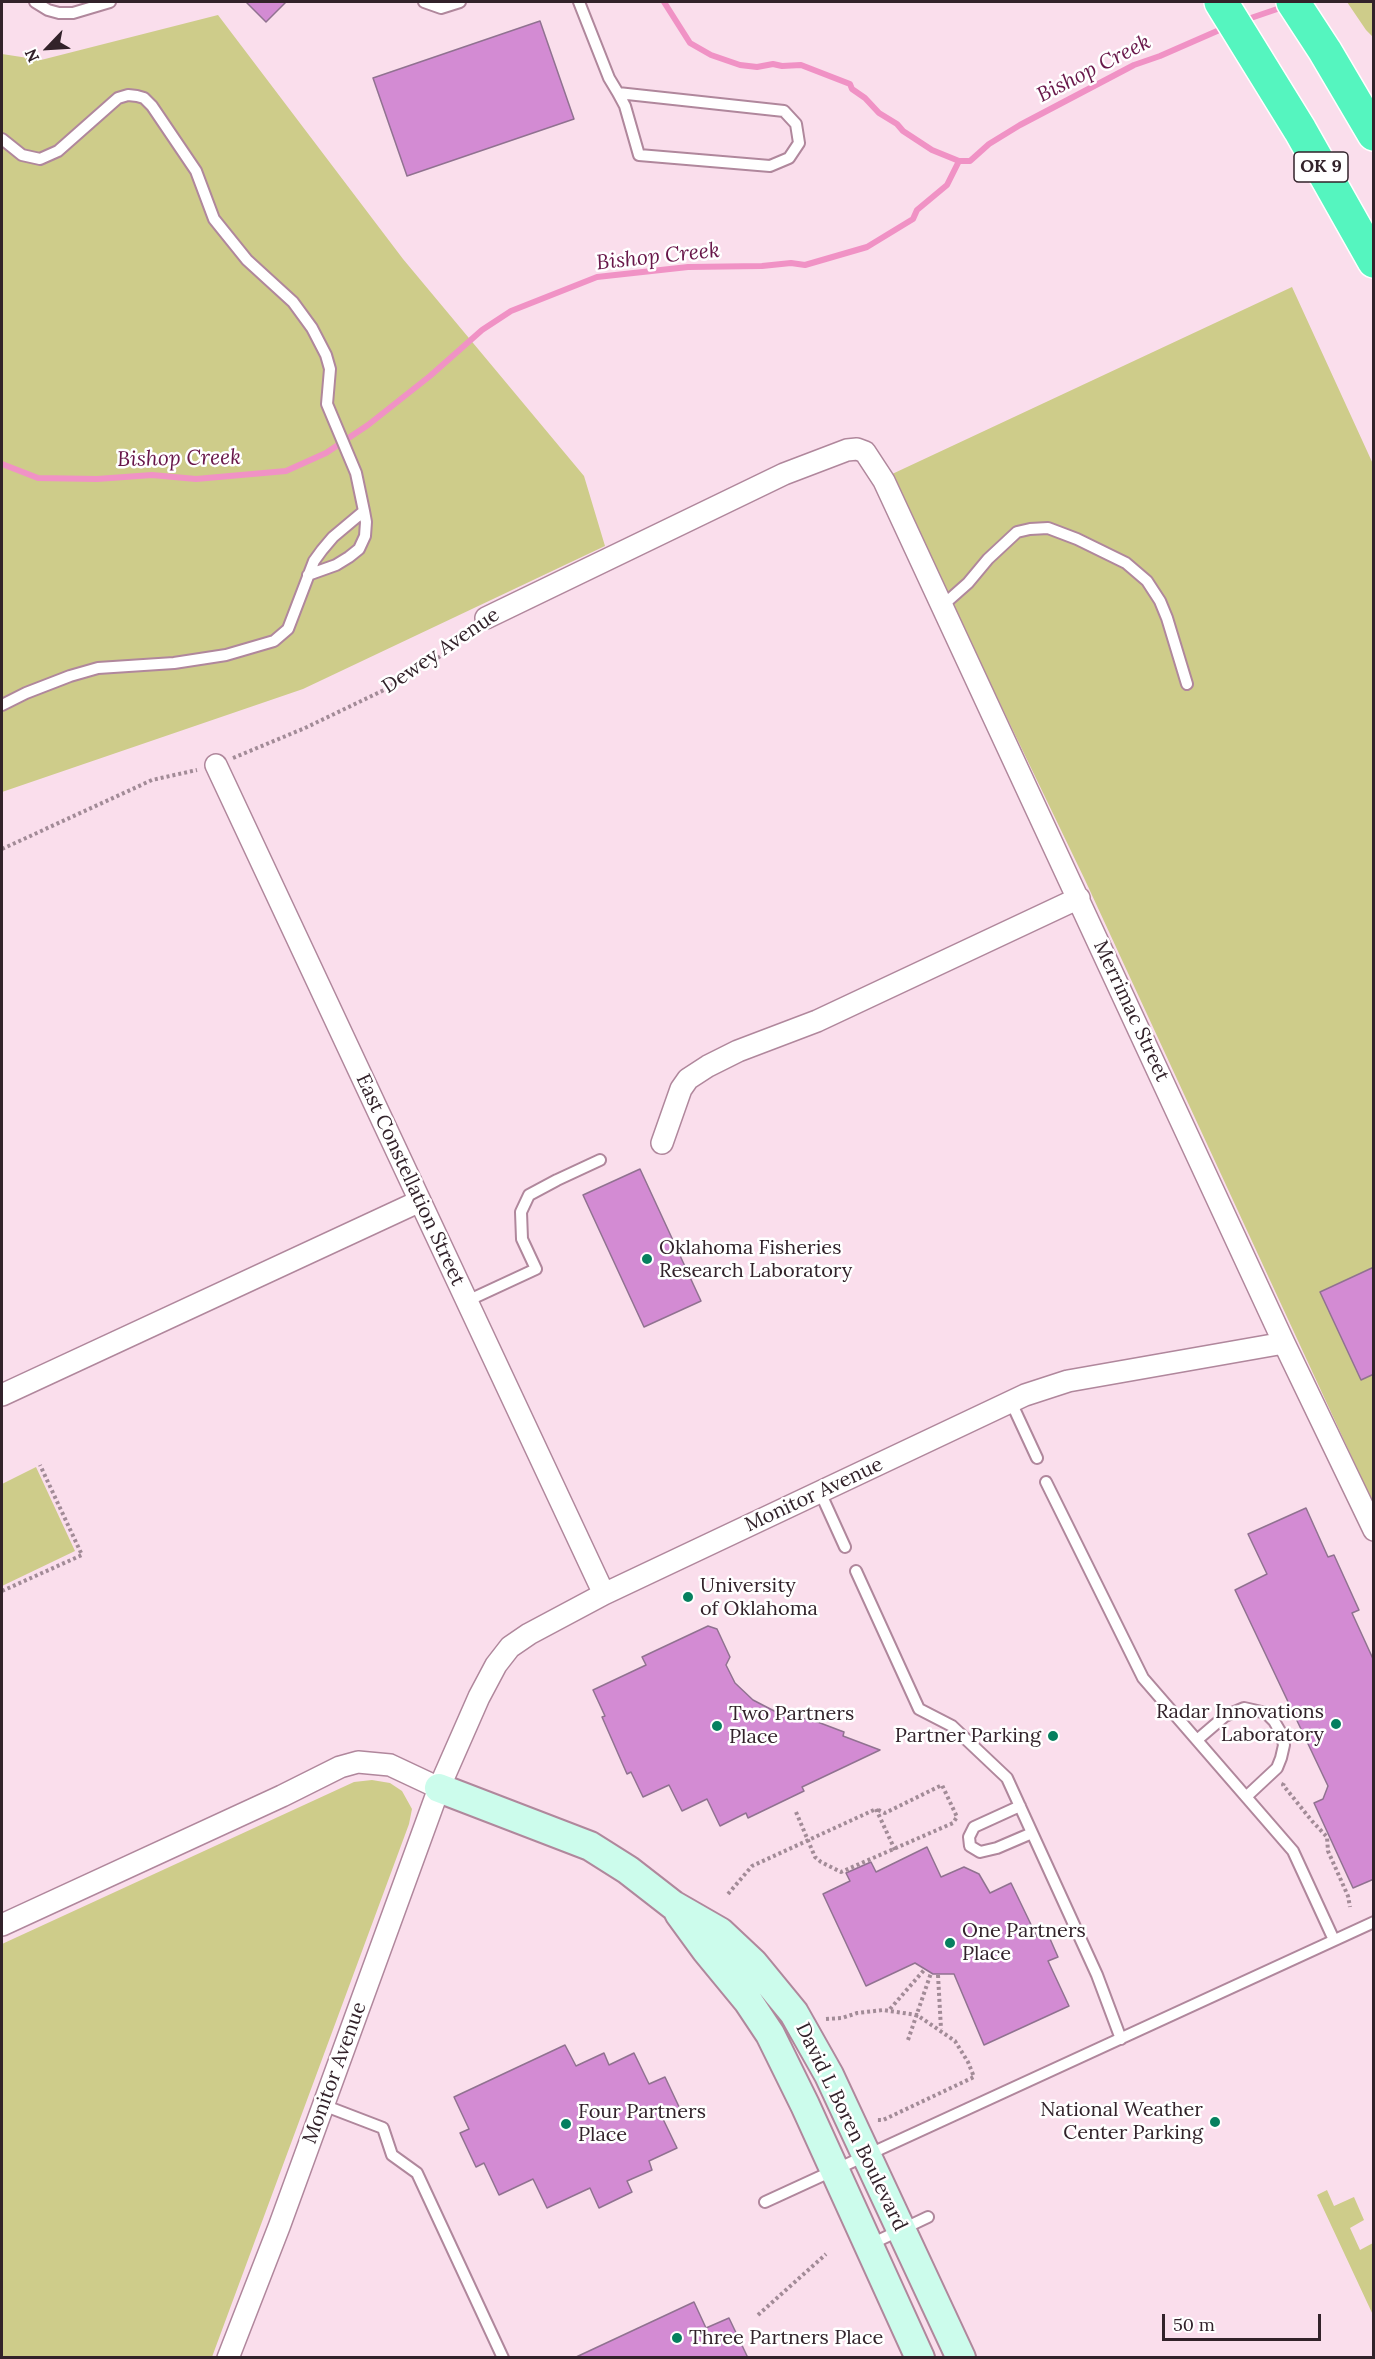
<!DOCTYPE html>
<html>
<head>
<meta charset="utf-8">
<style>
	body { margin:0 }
	#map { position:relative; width:1375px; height:2359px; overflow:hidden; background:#fadeec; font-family:Lora,serif }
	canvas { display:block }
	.frame { position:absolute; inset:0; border:3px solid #32222a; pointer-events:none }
	.north { position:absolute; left:18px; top:18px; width:60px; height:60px; -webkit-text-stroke:4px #fff; paint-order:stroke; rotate:245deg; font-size:16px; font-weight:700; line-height:24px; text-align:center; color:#32222a }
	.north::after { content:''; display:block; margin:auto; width:21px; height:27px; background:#32222a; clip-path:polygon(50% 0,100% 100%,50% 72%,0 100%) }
	.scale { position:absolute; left:1162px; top:2314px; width:159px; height:27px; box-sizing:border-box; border:3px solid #32222a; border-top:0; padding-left:8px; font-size:18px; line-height:21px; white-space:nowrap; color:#32222a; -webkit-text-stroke:4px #fff; paint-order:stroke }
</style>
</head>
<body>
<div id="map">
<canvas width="1375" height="2359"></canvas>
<div class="frame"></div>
<div class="north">N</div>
<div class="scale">50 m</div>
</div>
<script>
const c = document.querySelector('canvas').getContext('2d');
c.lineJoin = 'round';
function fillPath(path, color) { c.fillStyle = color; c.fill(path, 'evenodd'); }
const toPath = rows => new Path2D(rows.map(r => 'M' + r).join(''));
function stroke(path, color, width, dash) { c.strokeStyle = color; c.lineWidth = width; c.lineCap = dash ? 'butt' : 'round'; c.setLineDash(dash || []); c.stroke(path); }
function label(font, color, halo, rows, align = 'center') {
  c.font = font + ' Lora,serif'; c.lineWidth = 5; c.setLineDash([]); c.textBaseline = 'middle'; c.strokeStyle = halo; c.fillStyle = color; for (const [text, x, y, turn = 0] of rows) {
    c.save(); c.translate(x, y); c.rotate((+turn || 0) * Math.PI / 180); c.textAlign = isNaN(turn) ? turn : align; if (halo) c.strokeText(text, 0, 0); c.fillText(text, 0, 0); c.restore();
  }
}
fillPath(toPath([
	[1347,2,1373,2,1373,37,1366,30],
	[218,15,403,259,584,476,605,546,303,689,2,792,2,54,41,60],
	[1292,287,1373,464,1373,1503,1085,880,890,475],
	[36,1467,75,1551,2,1586,2,1484],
	[372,1780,390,1783,402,1791,412,1809,409,1824,212,2357,2,2357,2,1944,354,1782],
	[1327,2190,1334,2206,1354,2197,1364,2220,1350,2228,1360,2250,1373,2243,1373,2315,1317,2195]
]), '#cecc8a');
stroke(toPath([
	[664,2,690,43,711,55,740,65,757,67,773,64,782,66,801,65,850,84,852,89,865,98,879,113,897,124,903,131,932,150,959,161,970,161,989,144,1020,125,1134,65,1160,56,1224,28],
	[1245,20,1286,6],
	[2,464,38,478,97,479,152,475,196,479,286,471,326,453,368,425,430,376,482,330,511,311,597,277,688,267,762,266,791,263,805,265,867,247,913,219,917,210,947,185,959,161]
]), '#f092c5', 6);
const building = toPath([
	[246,2,286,2,266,22,246,2],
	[540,21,574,119,407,176,373,78,540,21],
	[640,1169,701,1301,644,1327,583,1195,640,1169],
	[1374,1267,1374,1374,1361,1380,1320,1292,1374,1267],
	[1306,1508,1328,1557,1334,1555,1359,1610,1352,1613,1374,1661,1374,1879,1353,1888,1314,1803,1323,1799,1328,1786,1235,1590,1267,1574,1248,1534,1306,1508],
	[708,1626,717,1629,730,1657,726,1665,735,1683,753,1700,780,1714,801,1720,807,1718,844,1732,843,1736,880,1750,802,1787,804,1791,748,1818,746,1813,720,1826,707,1799,682,1811,669,1785,643,1797,631,1772,627,1774,602,1717,605,1716,593,1690,646,1665,642,1657,708,1626],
	[927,1847,941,1877,964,1867,979,1874,990,1893,1011,1883,1037,1937,1047,1932,1058,1957,1048,1961,1069,2006,984,2045,954,1974,933,1974,915,1963,866,1986,823,1894,850,1881,846,1873,871,1862,876,1872,927,1847],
	[565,2045,576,2066,604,2053,609,2065,634,2053,649,2084,665,2077,681,2111,663,2119,677,2148,649,2161,652,2170,627,2181,632,2192,599,2208,590,2188,547,2208,533,2179,499,2195,484,2163,476,2167,460,2133,469,2129,454,2097,565,2045],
	[694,2302,706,2328,729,2318,748,2358,574,2358,694,2302]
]);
fillPath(building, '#d38bd3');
stroke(building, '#907290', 1.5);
const lane = toPath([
	[35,2,48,10,59,13,73,13,110,2],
	[424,2,441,8,460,2],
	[579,2,609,78,618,93,625,106,639,155,770,166,789,158,799,143,796,124,784,111,618,93],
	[2,139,22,155,40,159,58,151,118,98,128,95,137,96,144,98,152,106,196,171,214,219,247,260,293,302,312,328,326,355,330,369,327,404,356,473,364,511,333,537,322,550,314,561,288,629,274,641,226,655,174,663,98,668,70,676,26,693,2,705],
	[308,575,336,565,349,557,359,549,365,536,366,522,364,511],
	[942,606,968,583,988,559,1017,532,1030,529,1048,528,1077,539,1126,563,1147,581,1160,601,1167,618,1187,684],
	[467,1301,536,1269,522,1239,521,1212,529,1195,557,1180,600,1160],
	[1011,1402,1037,1458],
	[1046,1482,1143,1678,1293,1851,1334,1940],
	[820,1492,845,1547],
	[856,1571,919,1709,952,1726,1007,1778,1097,1975,1121,2039],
	[1197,1740,1225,1716,1244,1708,1266,1713,1274,1721,1281,1733,1284,1745,1281,1758,1277,1768,1247,1796],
	[1020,1806,974,1827,969,1837,970,1846,980,1852,997,1848,1032,1833],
	[323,2105,383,2128,392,2155,417,2173,503,2358],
	[765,2202,1374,1922],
	[869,2245,928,2217]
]);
const street = toPath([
	[486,618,784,474,847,450,857,449,865,452,884,481,1284,1343,1374,1530],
	[216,765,604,1594],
	[662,1143,681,1089,688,1079,708,1066,738,1051,817,1021,1079,898],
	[2,1395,420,1201],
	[2,1925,282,1796,340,1767,358,1762,390,1765,439,1788,479,1697,496,1665,510,1647,529,1634,604,1594,1025,1395,1068,1381,1284,1343],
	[228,2358,279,2227,439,1788]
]);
const secondary = toPath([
	[439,1788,590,1846,628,1870,673,1905,720,1932,753,1963,794,2013,829,2075,961,2358],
	[679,1913,706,1950,748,2001,770,2034,805,2105,920,2358]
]);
const highway = toPath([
	[1221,2,1300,130,1374,261],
	[1293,2,1325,51,1374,134]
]);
stroke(lane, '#b0879c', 14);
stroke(street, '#b0879c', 24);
stroke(secondary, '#b0879c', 32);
stroke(highway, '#fff', 36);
stroke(toPath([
	[233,758,305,728,384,690,449,651,471,631],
	[2,849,152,780,197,770],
	[2,1591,82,1555,40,1465],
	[1284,1783,1283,1785,1312,1821,1327,1837,1328,1851,1348,1896,1350,1907],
	[876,1809,895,1850],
	[796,1812,815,1857,821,1862,841,1872,953,1823,957,1817,942,1785,885,1813,876,1809],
	[728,1894,752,1866,876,1809],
	[938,1975,941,2029],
	[890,2009,925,1969],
	[826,2019,842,2018,857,2013,883,2010,917,2015,955,2041,968,2062,974,2077,883,2120,877,2120],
	[908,2040,931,1973],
	[758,2315,826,2254]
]), '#a28b97', 4, [3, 3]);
stroke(lane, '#fff', 10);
stroke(street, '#fff', 21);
stroke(secondary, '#ccfcec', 28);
stroke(highway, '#55f5bf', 33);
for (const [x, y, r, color] of [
	[647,1259,6,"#06805f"],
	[688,1597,6,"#06805f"],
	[1336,1724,6,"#06805f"],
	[717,1726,6,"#06805f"],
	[1053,1736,6,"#06805f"],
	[950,1943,6,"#06805f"],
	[1215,2122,6,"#06805f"],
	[566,2124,6,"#06805f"],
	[677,2338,6,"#06805f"]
]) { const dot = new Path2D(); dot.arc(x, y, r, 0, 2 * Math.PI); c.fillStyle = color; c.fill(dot); stroke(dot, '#fff', 2); }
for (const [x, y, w] of [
	[1321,167,54]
]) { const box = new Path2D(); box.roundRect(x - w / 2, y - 15, w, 30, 4.5); c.fillStyle = '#fff'; c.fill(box); stroke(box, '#32222a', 1.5); }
label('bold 18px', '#32222a', null, [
	["OK 9",1321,167]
]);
label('20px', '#32222a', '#fff', [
	["Dewey Avenue",441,651,-34],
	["Merrimac Street",1131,1011,65],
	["East Constellation Street",410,1180,65],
	["Monitor Avenue",814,1495,-25],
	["Monitor Avenue",335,2073,-70],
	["David L Boren Boulevard",851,2127,64]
]);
label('20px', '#32222a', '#fff', [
	["Oklahoma Fisheries",659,1248],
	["Research Laboratory",659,1271],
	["University",700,1586],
	["of Oklahoma",700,1609],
	["Radar Innovations",1324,1712,"right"],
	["Laboratory",1324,1735,"right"],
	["Two Partners",729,1714],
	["Place",729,1737],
	["Partner Parking",1041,1736,"right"],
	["One Partners",962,1931],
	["Place",962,1954],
	["National Weather",1203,2110,"right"],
	["Center Parking",1203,2133,"right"],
	["Four Partners",578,2112],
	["Place",578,2135],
	["Three Partners Place",689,2338]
], 'left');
label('italic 21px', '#681649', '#fff', [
	["Bishop Creek",1094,69,-27],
	["Bishop Creek",658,257,-6],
	["Bishop Creek",179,459,-1]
]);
</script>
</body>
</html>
